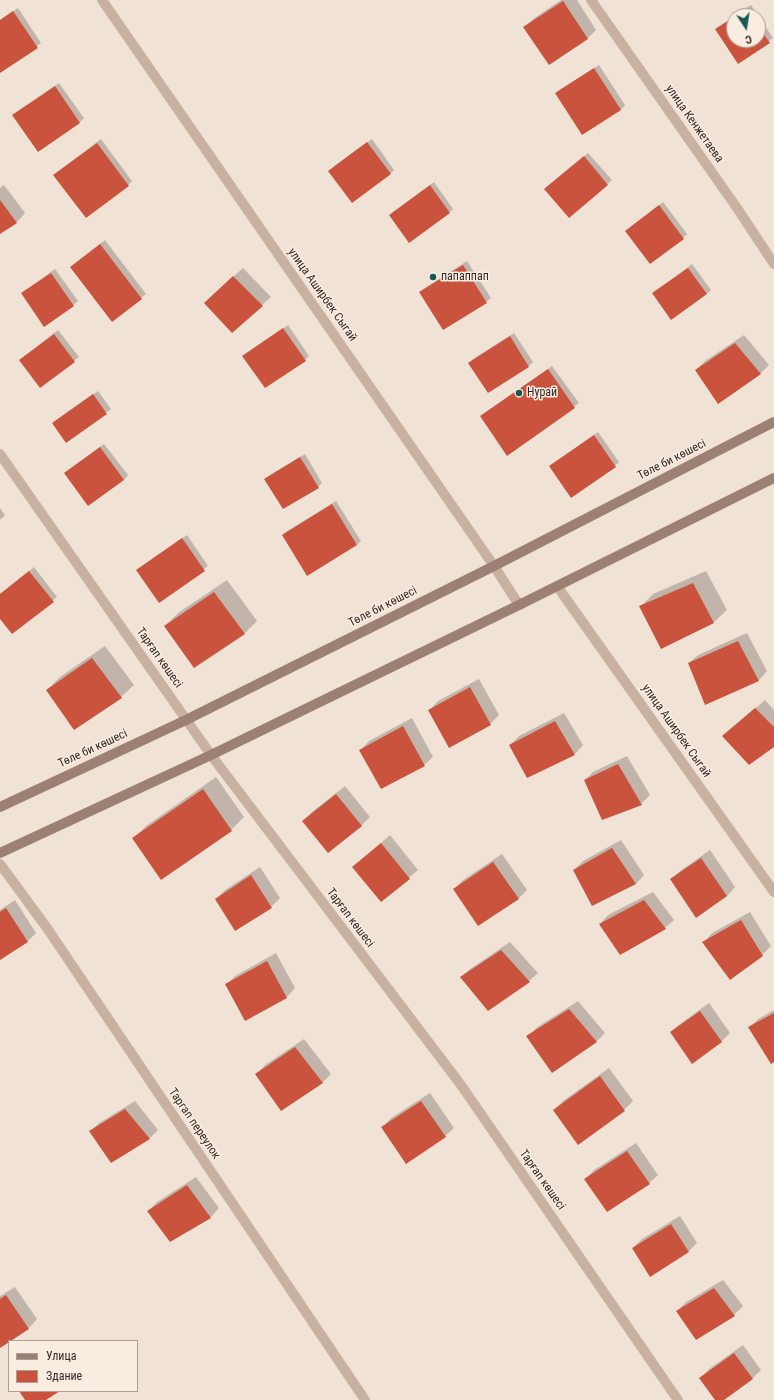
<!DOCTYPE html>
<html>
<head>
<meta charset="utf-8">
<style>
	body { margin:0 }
	#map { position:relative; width:774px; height:1400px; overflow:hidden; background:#f1e2d6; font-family:"Roboto Condensed",sans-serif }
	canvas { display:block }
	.legend { position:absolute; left:8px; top:1340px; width:130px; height:52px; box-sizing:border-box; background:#f9ede2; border:1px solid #aa9e96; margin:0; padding:5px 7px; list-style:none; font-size:12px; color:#342825 }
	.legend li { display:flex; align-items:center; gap:8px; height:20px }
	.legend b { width:20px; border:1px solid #aa9e96 }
	.north { position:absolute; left:726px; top:8px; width:40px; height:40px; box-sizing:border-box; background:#f9ede2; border:1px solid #aa9e96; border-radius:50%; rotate:168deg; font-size:11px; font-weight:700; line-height:16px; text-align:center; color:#342825 }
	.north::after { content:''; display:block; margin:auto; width:14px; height:18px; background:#1a5655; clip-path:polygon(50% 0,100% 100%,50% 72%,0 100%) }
</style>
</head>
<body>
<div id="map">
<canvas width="774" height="1400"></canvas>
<ul class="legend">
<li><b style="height:5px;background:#9d8074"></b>Улица</li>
<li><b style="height:11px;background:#c9533c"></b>Здание</li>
</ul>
<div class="north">С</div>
</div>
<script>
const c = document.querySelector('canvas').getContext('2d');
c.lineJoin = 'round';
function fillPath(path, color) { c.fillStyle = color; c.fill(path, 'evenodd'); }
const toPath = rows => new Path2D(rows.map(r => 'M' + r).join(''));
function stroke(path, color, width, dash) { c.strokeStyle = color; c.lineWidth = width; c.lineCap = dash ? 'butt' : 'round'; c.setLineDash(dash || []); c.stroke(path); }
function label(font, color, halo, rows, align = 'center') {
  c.font = font + ' "Roboto Condensed",sans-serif'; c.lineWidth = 3; c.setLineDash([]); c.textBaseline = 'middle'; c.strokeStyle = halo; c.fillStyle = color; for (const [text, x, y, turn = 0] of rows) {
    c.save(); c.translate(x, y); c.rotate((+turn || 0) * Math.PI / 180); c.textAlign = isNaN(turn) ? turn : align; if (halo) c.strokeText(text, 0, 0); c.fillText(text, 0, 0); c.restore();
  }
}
fillPath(toPath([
	[561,0,577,0,596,30,588,38,550,64,525,27,533,19],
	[751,5,773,38,739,62,717,29,734,16,734,40,758,40,758,16,734,16],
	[18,8,41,43,0,72,0,20],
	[599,65,625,105,621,110,557,93,561,89],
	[59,83,84,118,80,122,14,115],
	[101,139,132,181,128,185,59,171],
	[372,139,394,170,390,174,333,167],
	[588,153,612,180,569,217,549,185],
	[434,182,453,209,449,213,391,215],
	[4,185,25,213,17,222,0,233,0,188],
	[663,202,687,234,683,238,626,231],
	[105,240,146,294,112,321,71,267],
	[467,261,491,298,486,302,444,329,421,292,425,288],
	[692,264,711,290,707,294,654,293],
	[243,268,271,297,232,331,214,294],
	[55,269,78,301,73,305,22,293],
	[288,325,309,356,305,360,244,356],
	[58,330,79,357,40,387,20,360],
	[514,333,533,362,529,366,488,392,469,363,473,359],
	[744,335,769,365,761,373,718,402,696,370,705,361],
	[552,366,579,403,508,454,481,416],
	[98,391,111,409,66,441,53,423],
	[598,432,619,462,615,466,550,466],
	[104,444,128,475,124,480,65,473],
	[305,454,322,483,318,487,266,479,270,475],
	[336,501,361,541,357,545,283,535,287,531],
	[0,508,5,515,0,520],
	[187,535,208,566,159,601,138,570],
	[34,567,57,597,12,633,0,618,0,594],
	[706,571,727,610,714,622,661,648,640,607,653,594],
	[227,580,257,621,244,634,165,626,178,613],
	[747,633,767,671,759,680,706,704,689,663,698,655],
	[105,646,134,685,121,697,47,690,60,677],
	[479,679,499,715,490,724,430,710,438,701],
	[765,700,774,710,774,746,723,736],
	[564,713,583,745,575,754,528,776,510,745,519,736],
	[412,718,433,757,424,765,361,750,369,741],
	[627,756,650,795,641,804,585,780,593,772],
	[216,777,244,817,231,830,133,839,146,826],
	[345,786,370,817,361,826,304,821,312,812],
	[390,835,418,870,382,901,354,867],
	[621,840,644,875,636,884,574,870,583,861],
	[710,850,735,887,727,896,697,916,671,880,680,871],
	[502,854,527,890,518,899,454,889,463,880],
	[260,867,280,898,271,907,236,930,216,899,225,890],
	[653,892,674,920,665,928,600,924,608,915],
	[15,900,36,933,28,941,0,959,0,910],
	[750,912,771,946,762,955,704,942,712,933],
	[510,942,538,973,529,981,461,977,470,969],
	[276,953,295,988,287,997,246,1019,226,985,235,976],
	[578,1001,605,1033,597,1041,552,1072,528,1037,536,1028],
	[709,1003,730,1033,722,1041,692,1062,671,1032,680,1024],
	[774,1010,774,1061,749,1028,758,1019],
	[304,1039,331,1074,323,1082,281,1109,257,1074,265,1065],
	[609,1068,633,1101,624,1110,578,1143,554,1110,563,1101],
	[430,1093,454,1128,445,1136,383,1127,391,1118],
	[135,1101,158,1130,150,1138,111,1162,90,1132,99,1123],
	[636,1143,658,1175,649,1183,585,1179,594,1170],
	[196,1177,219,1208,211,1217,170,1241,148,1211,157,1202],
	[680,1216,697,1243,689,1251,633,1248,642,1239],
	[723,1280,743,1306,734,1315,696,1339,677,1311,686,1302],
	[15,1287,37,1319,29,1328,0,1347,0,1296],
	[743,1345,761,1370,752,1379,722,1400,716,1400,701,1378,709,1369]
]), '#0003');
fillPath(toPath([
	[563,1,588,39,549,65,523,27],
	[746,8,751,16,735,16],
	[13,11,38,48,0,73,0,20],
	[734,17,734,40,758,40,758,26,770,43,738,64,715,29],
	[594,68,621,110,582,135,555,93],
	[55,86,80,123,38,152,12,115],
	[367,142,391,174,352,203,328,171],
	[97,143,129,186,86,218,53,175],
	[584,156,608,185,569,218,544,189],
	[430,185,450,213,409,243,389,215],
	[0,200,17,223,0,234],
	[659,205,684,239,650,264,625,231],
	[100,244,142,299,112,322,70,267],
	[463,265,487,303,443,330,419,292],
	[688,268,707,294,671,320,652,293],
	[51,273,74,306,44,327,21,293],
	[233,276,263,306,232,333,204,303],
	[283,328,306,361,265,388,242,356],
	[54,334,75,362,40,388,19,360],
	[510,336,529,367,488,393,468,363],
	[735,343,761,374,718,404,695,370],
	[548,369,575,408,507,456,480,416],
	[93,394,107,414,66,443,52,423],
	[594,435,616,467,571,498,549,466],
	[100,447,124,480,88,506,64,473],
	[300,457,319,488,283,509,264,479],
	[332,504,357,545,307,576,282,535],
	[182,538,205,571,159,603,136,570],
	[29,571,54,602,12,634,0,619,0,594],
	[693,583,714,623,661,649,639,606],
	[214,592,245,634,194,668,164,626],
	[738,641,759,681,705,705,688,663],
	[92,658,122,698,74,730,46,690],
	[470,687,491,725,449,748,428,710],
	[755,708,774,727,774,747,749,765,722,736],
	[555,721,575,755,527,778,509,745],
	[403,726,425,766,381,789,359,750],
	[618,764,642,805,602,820,584,780],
	[203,789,232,831,161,880,132,838],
	[336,794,362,826,328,853,302,821],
	[381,843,410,879,381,902,352,867],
	[612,848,636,884,592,906,573,870],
	[701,858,727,896,696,918,670,879],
	[493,862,519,899,478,926,453,889],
	[251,875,272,908,235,931,215,899],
	[644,900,666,929,620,955,599,924],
	[6,908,28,942,0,960,0,912],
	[741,920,763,956,730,980,702,942],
	[501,950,530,982,488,1011,460,977],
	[267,961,287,998,245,1021,225,984],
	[569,1009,597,1042,552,1073,526,1036],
	[700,1011,722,1042,692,1064,670,1032],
	[774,1013,774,1062,771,1064,748,1027],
	[295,1047,323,1083,281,1111,255,1074],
	[600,1076,625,1111,578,1145,553,1110],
	[421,1101,446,1137,406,1164,381,1127],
	[125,1109,150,1139,111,1163,89,1131],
	[627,1151,650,1184,607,1212,584,1179],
	[187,1185,211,1218,170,1242,147,1211],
	[671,1224,689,1252,650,1277,632,1248],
	[714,1288,735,1316,696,1340,676,1311],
	[6,1295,29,1329,0,1348,0,1299],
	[734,1353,753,1379,724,1400,715,1400,699,1378],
	[19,1391,60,1391,46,1400,25,1400]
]), '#c9533c');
stroke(toPath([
	[102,0,494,566,519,605],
	[591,0,737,208,774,264],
	[0,454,211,755,461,1085,678,1400],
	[557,586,774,892],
	[0,864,47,928,365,1400]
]), '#c9b1a2', 10);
stroke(toPath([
	[0,807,186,720,494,566,774,422],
	[0,853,211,755,519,605,774,478]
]), '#9d8074', 10);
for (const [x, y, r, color] of [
	[433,277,4,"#1a5655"],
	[519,393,4,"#1a5655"]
]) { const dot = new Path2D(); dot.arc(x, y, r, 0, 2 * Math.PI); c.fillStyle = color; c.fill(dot); stroke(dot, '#f9ede2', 1.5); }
label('12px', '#342825', '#f9ede2', [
	["улица Кенжетаева",694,124,55],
	["улица Аширбек Сыгай",322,295,55],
	["Төле би көшесі",672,460,-27],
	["Төле би көшесі",383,607,-27],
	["Тарғап көшесі",159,658,55],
	["улица Аширбек Сыгай",676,731,55],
	["Төле би көшесі",93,749,-25],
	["Тарғап көшесі",350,918,53],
	["Таргап переулок",194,1124,56],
	["Тарғап көшесі",542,1180,55]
]);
label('12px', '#342825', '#f9ede2', [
	["папаппап",441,277],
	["Нурай",527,393]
], 'left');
</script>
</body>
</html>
